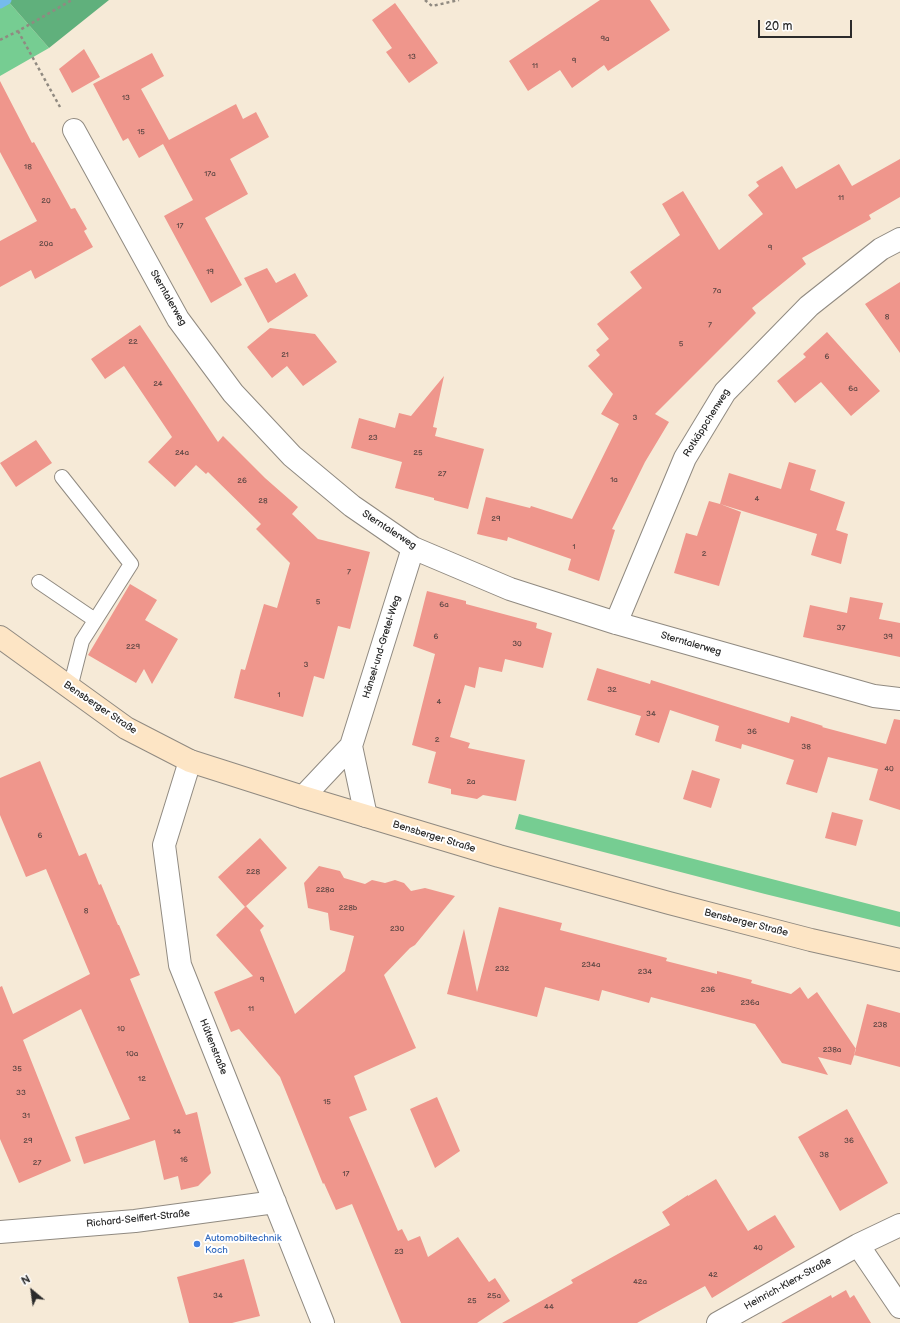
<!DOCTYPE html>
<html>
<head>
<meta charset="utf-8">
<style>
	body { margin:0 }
	#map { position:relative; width:900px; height:1323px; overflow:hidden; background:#f6ead7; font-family:"Balsamiq Sans",sans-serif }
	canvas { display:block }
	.north { position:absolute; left:12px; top:1271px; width:40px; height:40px; -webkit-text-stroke:3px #fff; paint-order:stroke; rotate:331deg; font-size:11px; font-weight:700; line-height:16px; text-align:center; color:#2b2b2b }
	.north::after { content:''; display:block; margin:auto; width:14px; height:18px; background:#2b2b2b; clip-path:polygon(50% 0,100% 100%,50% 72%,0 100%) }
	.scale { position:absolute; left:758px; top:20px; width:94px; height:18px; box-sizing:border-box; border:2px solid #2b2b2b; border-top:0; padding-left:5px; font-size:12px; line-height:14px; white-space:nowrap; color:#2b2b2b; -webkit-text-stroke:3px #fff; paint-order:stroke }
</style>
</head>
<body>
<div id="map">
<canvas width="900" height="1323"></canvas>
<div class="north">N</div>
<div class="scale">20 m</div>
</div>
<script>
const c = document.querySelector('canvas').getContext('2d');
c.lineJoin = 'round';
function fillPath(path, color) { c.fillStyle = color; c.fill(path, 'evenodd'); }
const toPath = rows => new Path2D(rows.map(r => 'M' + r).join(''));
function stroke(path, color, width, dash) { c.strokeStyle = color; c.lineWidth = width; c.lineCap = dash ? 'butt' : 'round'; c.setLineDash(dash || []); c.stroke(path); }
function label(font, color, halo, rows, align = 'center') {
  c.font = font + ' "Balsamiq Sans",sans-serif'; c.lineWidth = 4; c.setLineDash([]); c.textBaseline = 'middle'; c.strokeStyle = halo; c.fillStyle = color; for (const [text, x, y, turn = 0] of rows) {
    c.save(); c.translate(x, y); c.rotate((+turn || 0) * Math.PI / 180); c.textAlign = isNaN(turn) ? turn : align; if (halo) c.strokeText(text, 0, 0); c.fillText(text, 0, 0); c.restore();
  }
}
fillPath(toPath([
	[0,0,7,0,49,48,0,76],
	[519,814,900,912,900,927,765,894,515,829]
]), '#76cd92');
fillPath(toPath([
	[7,0,109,0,49,48]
]), '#60b07c');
stroke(toPath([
	[0,4,7,0]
]), '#75bbec', 9);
fillPath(toPath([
	[600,0,650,0,670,30,608,71,604,65,572,88,560,70,528,91,509,61],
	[395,3,438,63,409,83,386,52,392,48,372,20],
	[84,49,100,77,72,93,59,69],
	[152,53,164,76,141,89,169,140,236,104,243,119,256,112,269,137,230,159,248,194,205,218,242,285,211,303,164,216,193,200,163,144,139,158,128,138,123,141,93,84],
	[0,81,32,143,34,142,71,209,75,208,87,229,84,231,93,247,35,279,31,270,0,287,0,241,37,221,0,152],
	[900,159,900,197,869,215,871,219,802,258,806,264,752,308,756,313,655,414,669,422,645,462,612,529,615,530,599,581,568,570,571,559,508,537,507,541,477,534,486,497,530,508,531,506,572,519,619,424,601,414,613,394,588,366,600,355,596,350,609,339,597,324,642,288,630,272,680,235,662,204,683,191,719,250,763,214,748,195,759,186,756,182,782,166,796,189,839,164,852,186],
	[267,268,276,283,295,273,308,296,268,323,244,278],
	[900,282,900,353,865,304],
	[140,325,218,442,223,436,265,478,298,507,292,514,318,539,370,552,350,629,338,626,324,679,314,676,303,717,234,698,241,669,245,670,264,604,277,608,290,563,256,529,261,524,208,472,206,474,196,465,175,487,148,462,172,437,124,366,105,379,91,359],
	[270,328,315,334,337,362,303,386,287,366,272,378,247,347],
	[827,332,880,391,851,416,821,382,795,403,777,381,806,357,803,354],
	[444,376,433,427,437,428,435,436,484,449,468,509,434,500,434,498,395,488,402,462,351,448,359,418,395,428,399,413,411,416],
	[36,440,52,463,16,487,0,463],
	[789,462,816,470,810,490,845,502,836,530,848,534,841,564,811,555,817,534,720,504,741,512,719,586,674,573,686,533,697,536,709,501,720,504,729,473,781,489],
	[130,584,157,600,145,620,178,639,152,684,144,669,136,683,88,655],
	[427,591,466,601,466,604,537,623,536,628,552,633,543,668,505,659,502,672,479,667,475,688,465,685,450,737,470,743,468,748,525,760,516,801,483,795,477,799,451,794,451,789,428,783,436,752,412,745,435,654,413,646],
	[850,597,883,603,879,619,900,623,900,657,803,637,810,605,847,613],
	[597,668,650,684,651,680,789,723,791,716,823,726,822,727,886,744,894,719,900,720,900,810,869,800,878,769,828,757,817,793,786,784,794,760,742,744,741,749,715,741,719,726,670,710,659,743,635,735,641,716,587,700],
	[40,761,79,856,86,853,99,885,101,884,118,925,119,925,140,975,130,979,186,1115,197,1112,211,1173,198,1186,181,1190,178,1176,164,1180,155,1140,84,1164,75,1137,130,1119,81,1009,23,1040,71,1161,19,1183,0,1139,0,987,2,986,13,1014,90,974,46,869,26,877,0,815,0,778],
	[692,770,720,779,711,808,683,799],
	[832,812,863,820,856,846,825,838],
	[260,838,287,868,245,907,218,877],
	[319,866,340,871,344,878,365,884,372,880,385,883,395,880,404,883,411,891,425,888,455,896,415,945,410,948,384,975,416,1048,354,1076,367,1110,349,1117,398,1231,402,1229,408,1241,420,1236,428,1257,458,1237,489,1282,495,1278,510,1301,477,1323,401,1323,352,1204,336,1210,324,1183,323,1184,280,1077,239,1029,231,1032,214,992,253,976,216,935,246,906,264,926,260,930,295,1014,345,971,354,936,330,930,328,913,308,908,304,883],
	[499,907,562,923,560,930,667,958,666,961,717,974,717,971,752,980,751,983,791,994,800,987,808,999,817,992,856,1049,851,1065,818,1057,828,1075,782,1063,755,1024,651,997,649,1003,602,990,599,1001,545,987,537,1017,447,994,464,929,477,992],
	[867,1004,900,1013,900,1067,854,1055],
	[437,1097,460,1151,435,1168,410,1109],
	[847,1109,888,1183,840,1211,798,1137],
	[716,1179,748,1231,775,1215,795,1247,712,1298,705,1286,637,1323,502,1323,573,1283,571,1280,670,1225,662,1212,688,1195,688,1196],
	[244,1259,260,1316,232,1323,189,1323,177,1277],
	[846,1290,850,1298,854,1295,871,1323,781,1323,831,1295,832,1298]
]), '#ef968c');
const lane = toPath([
	[62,477,131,564,82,641,70,688],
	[39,582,95,620]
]);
const street = toPath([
	[74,130,178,319,233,393,292,456,352,506,413,548,510,589,616,623,874,696,900,699],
	[616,623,685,458,725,392,809,306,881,249,900,239],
	[351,746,366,816],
	[190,761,164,845,180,965,323,1323],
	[303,797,351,746,413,548],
	[0,1232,135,1221,275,1202],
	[858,1245,900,1307],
	[718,1323,858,1245,900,1225]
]);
const secondary = toPath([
	[0,637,126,728,190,761,303,797,499,856,669,903,811,940,900,960]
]);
stroke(lane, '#908a81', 16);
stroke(street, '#908a81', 24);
stroke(secondary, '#908a81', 24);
stroke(toPath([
	[425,0,432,6,459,0],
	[18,31,60,107],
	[0,40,18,31,72,0]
]), '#908a81', 2.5, [3, 3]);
stroke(lane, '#fff', 14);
stroke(street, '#fff', 22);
stroke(secondary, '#fde5c5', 22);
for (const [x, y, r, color] of [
	[197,1244,4,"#3f7fe0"]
]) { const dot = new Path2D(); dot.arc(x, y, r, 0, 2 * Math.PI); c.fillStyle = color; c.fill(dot); stroke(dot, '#fff', 1.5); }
label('8px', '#5c4643', null, [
	["9a",605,39],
	["13",412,57],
	["9",574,61],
	["11",535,66],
	["13",126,98],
	["15",141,132],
	["18",28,167],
	["17a",210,174],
	["11",841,198],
	["20",46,201],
	["17",180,226],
	["20a",46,244],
	["9",770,248],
	["19",210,272],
	["7a",717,291],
	["8",887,317],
	["7",710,325],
	["22",133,342],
	["5",681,344],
	["21",285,355],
	["6",827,357],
	["24",158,384],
	["6a",853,389],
	["3",635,418],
	["23",373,438],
	["24a",182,453],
	["25",418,453],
	["27",442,474],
	["1a",614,480],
	["26",242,481],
	["4",757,499],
	["28",263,501],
	["29",496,519],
	["1",574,547],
	["2",704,554],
	["7",349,572],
	["5",318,602],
	["6a",444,605],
	["37",841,628],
	["6",436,637],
	["39",888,637],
	["30",517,644],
	["229",133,647],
	["3",306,665],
	["32",612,690],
	["1",279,695],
	["4",439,702],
	["34",651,714],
	["36",752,732],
	["2",437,740],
	["38",806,747],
	["40",889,769],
	["2a",471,782],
	["6",40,836],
	["228",253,872],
	["228a",325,890],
	["228b",348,908],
	["8",86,911],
	["230",397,929],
	["234a",591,965],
	["232",502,969],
	["234",645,972],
	["9",262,980],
	["236",708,990],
	["236a",750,1003],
	["11",251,1009],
	["238",880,1025],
	["10",121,1029],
	["238a",832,1050],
	["10a",132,1054],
	["35",17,1069],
	["12",142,1079],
	["33",21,1093],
	["15",327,1102],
	["31",26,1116],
	["14",177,1132],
	["29",28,1141],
	["36",849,1141],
	["38",824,1155],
	["16",184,1160],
	["27",37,1163],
	["17",346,1174],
	["40",758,1248],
	["23",399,1252],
	["42",713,1275],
	["42a",640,1282],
	["34",218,1296],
	["25a",494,1296],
	["25",472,1301],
	["44",549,1307]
]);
label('10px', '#2b2b2b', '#fff', [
	["Sterntalerweg",168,298,60],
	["Rotkäppchenweg",707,423,-58],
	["Sterntalerweg",389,530,33],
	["Sterntalerweg",691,644,16],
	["Hänsel-und-Gretel-Weg",382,647,-73],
	["Bensberger Straße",100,708,34],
	["Bensberger Straße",434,837,17],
	["Bensberger Straße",746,923,14],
	["Hüttenstraße",213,1047,68],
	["Richard-Seiffert-Straße",138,1219,-6],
	["Heinrich-Klerx-Straße",788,1284,-29]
]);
label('10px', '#366cbe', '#fff', [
	["Automobiltechnik",205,1238],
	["Koch",205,1250]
], 'left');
</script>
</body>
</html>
